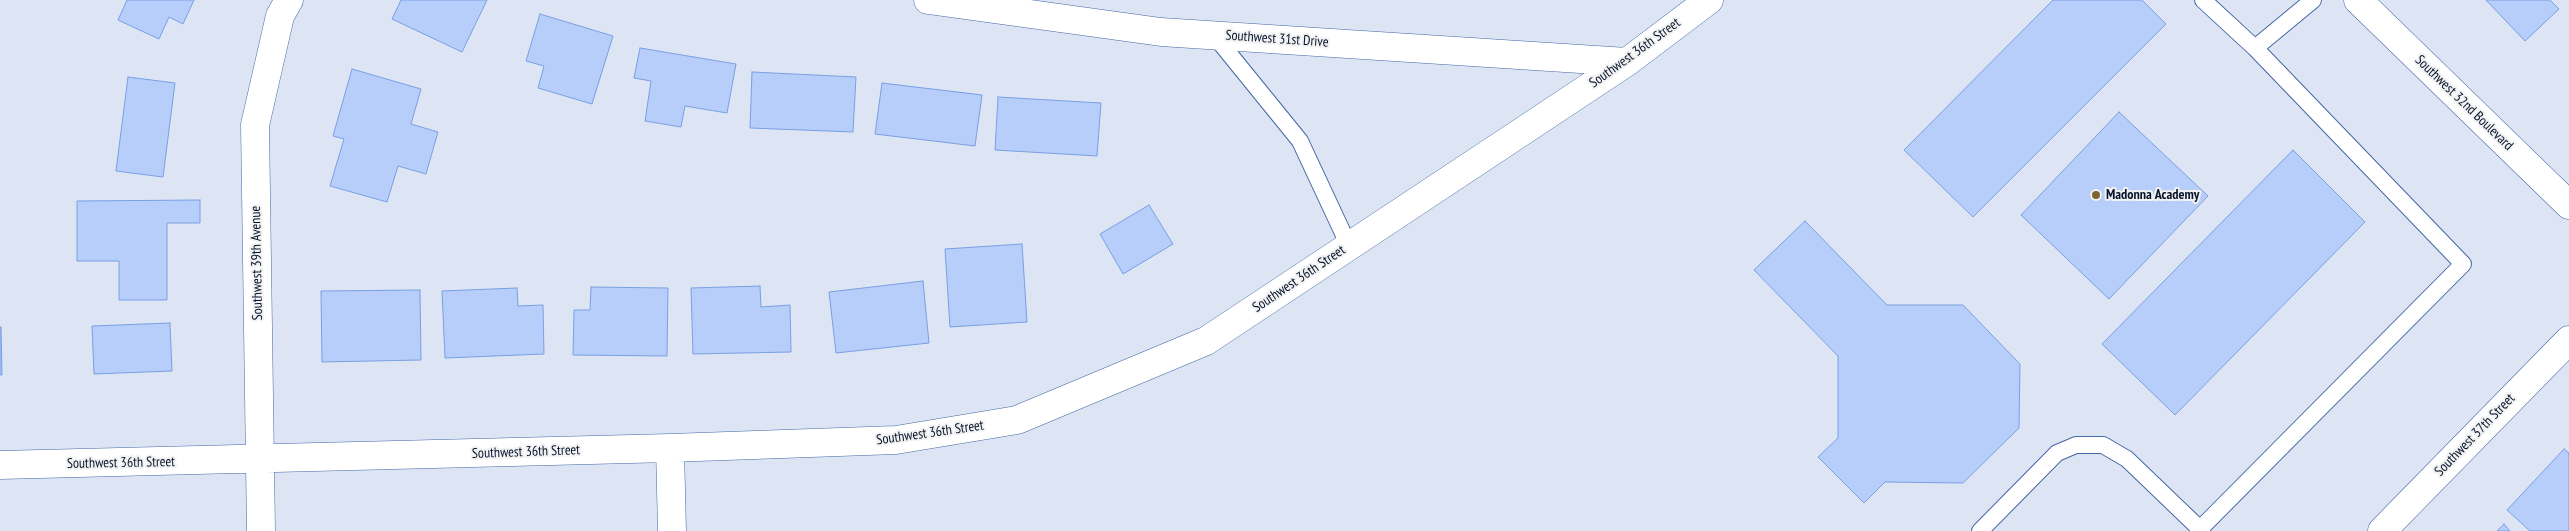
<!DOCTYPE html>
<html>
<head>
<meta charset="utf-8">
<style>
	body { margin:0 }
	canvas { display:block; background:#dde5f4 }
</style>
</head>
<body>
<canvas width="2569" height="531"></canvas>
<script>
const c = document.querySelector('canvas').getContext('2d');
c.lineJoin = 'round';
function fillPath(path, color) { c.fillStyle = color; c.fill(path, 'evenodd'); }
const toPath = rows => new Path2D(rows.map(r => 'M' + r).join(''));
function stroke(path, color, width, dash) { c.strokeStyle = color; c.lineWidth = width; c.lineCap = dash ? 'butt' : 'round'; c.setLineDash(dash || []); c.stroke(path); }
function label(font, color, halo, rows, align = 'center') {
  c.font = font + ' "PT Sans Narrow",sans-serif'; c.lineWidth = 4; c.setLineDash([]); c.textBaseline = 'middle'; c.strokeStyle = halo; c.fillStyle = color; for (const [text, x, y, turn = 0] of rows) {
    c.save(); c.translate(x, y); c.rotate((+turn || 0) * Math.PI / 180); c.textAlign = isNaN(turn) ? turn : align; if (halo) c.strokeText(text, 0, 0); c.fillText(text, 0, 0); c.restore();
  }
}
const building = toPath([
	[127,0,194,0,183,24,169,17,159,39,118,20,127,0],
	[401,0,487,0,462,52,392,19,401,0],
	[2053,0,2142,0,2166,24,1973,217,1904,150,2053,0],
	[2486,0,2550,0,2559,9,2525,41,2486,0],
	[540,14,613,36,592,104,538,88,544,66,526,61,540,14],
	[640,48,736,64,727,113,685,106,681,127,645,121,651,81,634,78,640,48],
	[352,69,421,89,411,124,438,132,426,174,398,166,387,202,330,186,344,139,333,136,352,69],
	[752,72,856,77,853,132,750,128,752,72],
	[128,77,175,83,163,177,116,171,128,77],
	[882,83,982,95,975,146,875,134,882,83],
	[998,97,1101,103,1097,156,995,150,998,97],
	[2119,112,2208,196,2109,299,2021,215,2119,112],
	[2293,150,2365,222,2175,415,2102,344,2293,150],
	[200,200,200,223,167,223,167,300,119,300,119,261,77,261,77,201,200,200],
	[1149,205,1173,244,1123,274,1100,234,1149,205],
	[1805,221,1887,305,1963,305,2020,364,2019,428,1963,483,1885,482,1864,503,1818,457,1838,438,1838,356,1754,270,1805,221],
	[1022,244,1027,322,950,327,945,249,1022,244],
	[923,281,929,343,836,353,829,292,923,281],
	[760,286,761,307,790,305,791,352,693,354,691,288,760,286],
	[591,287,668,288,667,356,573,355,574,310,590,310,591,287],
	[517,288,518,306,543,305,544,354,445,358,442,291,517,288],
	[420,290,421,360,322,362,321,291,420,290],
	[170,323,172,371,94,374,92,326,170,323],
	[0,327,1,327,2,375,0,375,0,327],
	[2564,449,2569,453,2569,531,2530,531,2507,510,2564,449],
	[2504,524,2510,531,2497,531,2504,524]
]);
fillPath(building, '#b6cef9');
stroke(building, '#799fe3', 1);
const service = toPath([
	[2203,0,2255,48],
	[1214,35,1300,141,1349,246],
	[2200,529,2463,264,2255,48,2313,0],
	[1980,531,2057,453,2076,445,2103,445,2127,459,2202,531]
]);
const minor = toPath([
	[928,0,1161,32,1627,62],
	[2358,0,2569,205],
	[670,448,672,531],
	[0,465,670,448,896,440,1017,420,1206,341,1627,62,1709,0],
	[261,531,255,125,280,16,289,0],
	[2382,531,2569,340]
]);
stroke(service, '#4467a6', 18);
stroke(minor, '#4467a6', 29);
stroke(service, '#fff', 16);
stroke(minor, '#fff', 28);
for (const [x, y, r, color] of [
	[2096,195,5,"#7d6435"]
]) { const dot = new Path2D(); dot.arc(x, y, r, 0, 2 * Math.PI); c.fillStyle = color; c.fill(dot); stroke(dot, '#f2f2f2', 2); }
label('14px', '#07142d', '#f2f2f2', [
	["Southwest 31st Drive",1277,39,4],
	["Southwest 36th Street",1635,53,-36],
	["Southwest 32nd Boulevard",2464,103,44],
	["Southwest 39th Avenue",257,263,-91],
	["Southwest 36th Street",1299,279,-34],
	["Southwest 36th Street",930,433,-8],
	["Southwest 37th Street",2475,435,-46],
	["Southwest 36th Street",526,452,-2],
	["Southwest 36th Street",121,463,-1]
]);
label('bold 14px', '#07142d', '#f2f2f2', [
	["Madonna Academy",2106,195]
], 'left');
</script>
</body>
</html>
